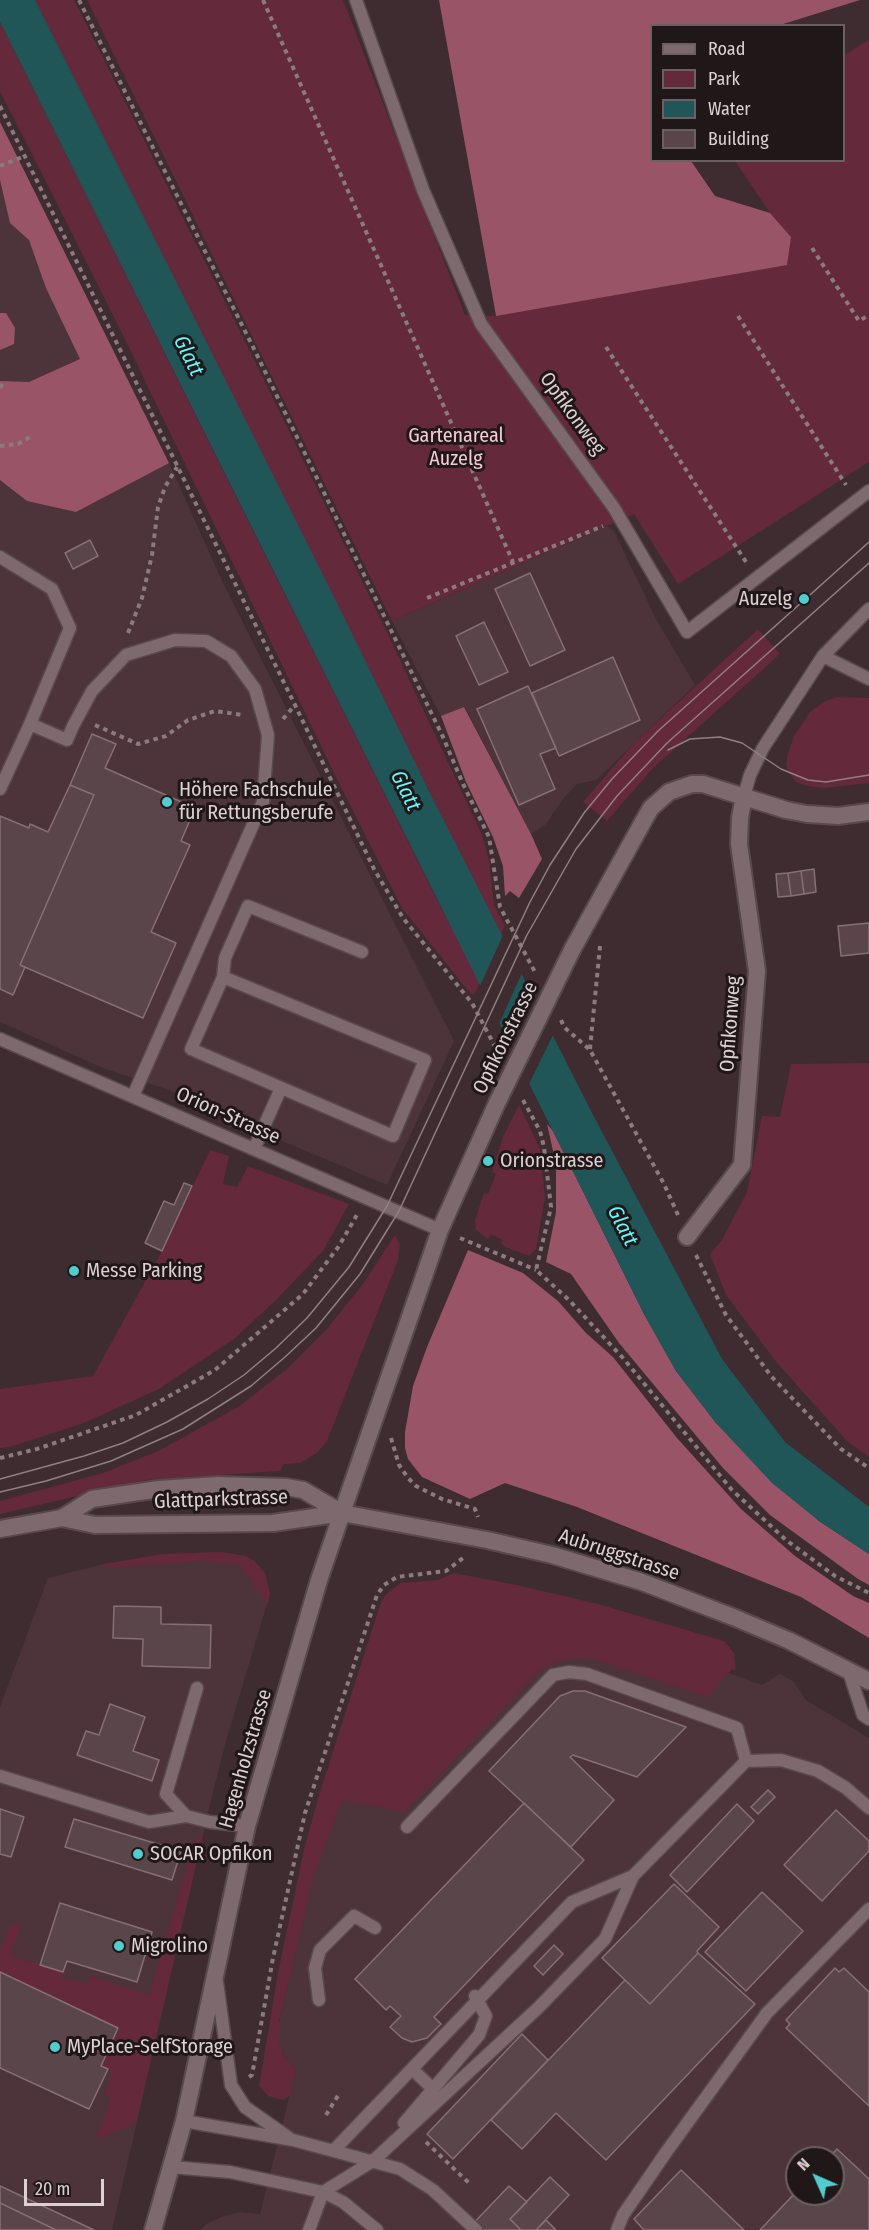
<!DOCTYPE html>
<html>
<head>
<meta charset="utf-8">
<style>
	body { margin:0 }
	#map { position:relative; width:869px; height:2230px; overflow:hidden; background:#3e2c31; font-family:"Fira Sans Condensed",sans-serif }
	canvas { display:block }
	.legend { position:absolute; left:650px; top:24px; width:195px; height:138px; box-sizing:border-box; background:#201719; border:2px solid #6b6163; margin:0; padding:8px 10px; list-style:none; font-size:18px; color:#dcd0d2 }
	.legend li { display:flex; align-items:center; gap:12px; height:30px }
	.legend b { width:30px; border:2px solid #6b6163 }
	.north { position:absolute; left:785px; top:2146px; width:60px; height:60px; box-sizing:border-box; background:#201719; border:2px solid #6b6163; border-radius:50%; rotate:315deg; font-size:16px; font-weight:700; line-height:24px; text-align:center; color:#dcd0d2 }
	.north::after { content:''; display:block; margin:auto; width:21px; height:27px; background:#52cdcf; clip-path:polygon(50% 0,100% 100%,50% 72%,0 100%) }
	.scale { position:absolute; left:24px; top:2179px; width:80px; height:27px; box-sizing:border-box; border:3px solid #dcd0d2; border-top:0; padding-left:8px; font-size:18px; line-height:21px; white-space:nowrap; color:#dcd0d2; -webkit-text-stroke:4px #201719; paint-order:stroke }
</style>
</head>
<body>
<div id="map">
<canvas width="869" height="2230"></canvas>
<ul class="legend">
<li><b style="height:8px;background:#7e696e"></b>Road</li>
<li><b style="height:16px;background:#64293b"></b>Park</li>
<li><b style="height:16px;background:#205657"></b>Water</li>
<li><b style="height:16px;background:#59454a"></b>Building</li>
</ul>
<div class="north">N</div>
<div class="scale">20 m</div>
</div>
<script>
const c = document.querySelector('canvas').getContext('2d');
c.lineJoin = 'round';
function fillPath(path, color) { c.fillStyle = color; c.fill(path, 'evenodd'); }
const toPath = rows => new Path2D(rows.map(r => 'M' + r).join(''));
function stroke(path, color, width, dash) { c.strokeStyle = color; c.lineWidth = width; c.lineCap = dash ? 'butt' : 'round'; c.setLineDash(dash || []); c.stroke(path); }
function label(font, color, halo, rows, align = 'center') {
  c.font = font + ' "Fira Sans Condensed",sans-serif'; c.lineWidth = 6; c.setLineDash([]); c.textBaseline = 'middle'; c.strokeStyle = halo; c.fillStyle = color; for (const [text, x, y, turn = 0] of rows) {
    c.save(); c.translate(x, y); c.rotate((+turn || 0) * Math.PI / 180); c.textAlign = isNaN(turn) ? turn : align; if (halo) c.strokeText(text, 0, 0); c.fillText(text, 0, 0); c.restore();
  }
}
fillPath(toPath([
	[0,122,169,463,222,581,454,1041,387,1185,280,1140,246,1122,166,1089,103,1068,0,1022],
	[607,526,614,531,656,619,695,685,596,780,577,784,563,799,546,824,531,834,465,707,441,716,392,621],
	[221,1552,245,1556,253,1560,265,1573,270,1594,226,1741,212,1796,112,2230,0,2230,0,1707,48,1578,104,1564,164,1554],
	[400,1609,639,1641,762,1685,780,1674,794,1682,806,1700,869,1738,869,2230,201,2230,206,2224,224,2216,241,2212,260,2214,296,2070,284,2056,279,2041,279,2023,288,1982,278,1973,305,1846,320,1792,329,1789],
	[797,2158,833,2158,833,2194,797,2194]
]), '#4d343a');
fillPath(toPath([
	[35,0,74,0,268,388,384,626,482,835,489,860,494,905,505,926,474,995,470,993,402,908,336,777,120,329,0,91,0,22,435,896,471,964,491,915],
	[87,0,343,0,465,315,496,316,791,237,770,213,735,161,844,160,844,55,869,40,869,462,678,584,634,514,392,621],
	[758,629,780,654,652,769,607,821,583,802,633,744],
	[837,697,869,698,869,783,825,788,807,786,796,782,789,773,786,765,788,753,794,736,811,711,824,702],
	[869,1063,869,1457,847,1441,777,1363,726,1295,710,1254,722,1240,747,1192,762,1116,780,1117,791,1064],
	[519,1105,540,1149,545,1198,536,1249,529,1256,505,1247,501,1243,502,1240,491,1234,488,1239,482,1235,476,1230,475,1220,484,1193,488,1194,496,1174,492,1172,503,1137],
	[210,1150,229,1156,223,1184,237,1187,248,1166,349,1204,323,1251,276,1300,234,1339,159,1389,84,1423,10,1447,0,1448,0,1389,93,1376,162,1251],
	[395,1235,400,1245,398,1260,327,1441,317,1453,300,1463,284,1464,280,1471,146,1480,0,1514,0,1501,103,1473,158,1451,238,1407,287,1369,326,1330,363,1284],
	[221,1552,245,1556,253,1560,265,1573,270,1594,268,1604,239,1565,206,1561,104,1568,104,1564,164,1554],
	[454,1573,517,1585,598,1604,724,1641,734,1653,736,1670,732,1669,708,1697,594,1659,577,1658,555,1662,538,1672,404,1812,342,1800,313,1878,279,2022,279,2041,284,2056,296,2070,290,2096,283,2100,268,2096,259,2086,278,1973,305,1846,320,1792,381,1602,386,1594,401,1583,438,1580],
	[203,1834,136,2123,96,2140,111,2097,104,2095,112,2075,108,2070,101,2066,118,2028,0,1972,0,1947,2,1947,10,1924,21,1926,11,1955,63,1972,62,1977,86,1984,89,1978,92,1976,149,1995,195,1840]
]), '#64293b');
fillPath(toPath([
	[439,0,860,0,780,25,652,26,652,160,691,161,715,196,770,213,791,237,787,265,496,316],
	[0,122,169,463,76,512,27,501,0,480,0,381,29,382,80,359,46,288,29,240,10,223,0,180],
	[0,313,6,313,15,328,14,344,0,350],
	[464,707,531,834,542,859,519,898,510,891,505,896,503,866,493,837,466,782,441,716],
	[547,1124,553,1131,644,1314,676,1371,716,1423,819,1521,869,1554,869,1585,858,1579,770,1515,723,1468,619,1343,571,1274,546,1262,556,1212,556,1164],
	[468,1250,523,1273,558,1301,586,1333,613,1357,677,1438,741,1509,795,1556,853,1596,869,1603,869,1638,801,1597,577,1507,505,1483,470,1499,422,1477,408,1459,405,1448,405,1432,413,1386,427,1347]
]), '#995467');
fillPath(toPath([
	[0,0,35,0,335,599,430,793,592,1113,722,1359,785,1442,869,1507,869,1554,819,1521,772,1483,716,1423,676,1371,644,1314,0,22]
]), '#205657');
fillPath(toPath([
	[504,933,523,971,498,1026,479,988],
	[528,981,554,1033,528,1086,501,1033]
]), '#3e2c31');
const building = toPath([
	[90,540,98,556,73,569,65,553,90,540],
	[530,573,565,650,530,666,495,589,530,573],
	[484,622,508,672,479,685,456,636,484,622],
	[613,657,640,720,559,756,532,693,613,657],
	[528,686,556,748,540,754,555,789,519,805,477,709,528,686],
	[92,734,116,744,105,768,195,808,181,841,190,845,151,932,176,943,143,1018,20,965,94,795,70,785,92,734],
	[70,785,94,795,20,965,25,967,13,995,0,989,0,816,29,828,30,824,48,832,70,785],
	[814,869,816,892,804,894,801,871,814,869],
	[801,871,804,894,791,896,788,873,801,871],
	[788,873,791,896,778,897,776,874,788,873],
	[869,923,869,953,841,956,838,926,869,923],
	[184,1183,192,1186,162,1251,145,1243,164,1201,174,1205,184,1183],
	[114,1606,161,1607,161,1624,211,1625,210,1668,142,1666,143,1639,113,1638,114,1606],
	[573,1691,585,1691,686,1727,637,1777,573,1755,570,1757,614,1800,571,1847,489,1771,560,1696,573,1691],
	[110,1704,145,1717,133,1751,159,1760,152,1781,77,1755,86,1731,99,1735,110,1704],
	[768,1790,775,1797,758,1814,751,1807,768,1790],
	[524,1803,584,1860,434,2017,441,2024,427,2038,412,2042,402,2038,390,2027,401,2016,390,2006,386,2010,355,1979,524,1803],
	[737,1804,754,1821,687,1892,670,1875,737,1804],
	[0,1809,24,1817,11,1857,0,1854,0,1809],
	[836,1810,869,1841,869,1851,822,1901,784,1865,836,1810],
	[74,1819,181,1851,172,1880,65,1847,74,1819],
	[674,1884,719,1927,697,1951,698,1953,650,2004,602,1958,674,1884],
	[762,1892,803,1931,746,1991,705,1952,762,1892],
	[60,1903,152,1932,137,1982,67,1961,63,1972,40,1965,60,1903],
	[554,1945,563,1954,543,1975,534,1966,554,1945],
	[698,1953,755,2004,606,2160,556,2113,522,2149,491,2120,625,1980,650,2004,698,1953],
	[835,1968,839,1972,844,1968,869,1992,869,2106,786,2028,790,2024,786,2020,835,1968],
	[0,1972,118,2028,101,2066,108,2069,89,2109,0,2068,0,1972],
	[522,2034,548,2060,453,2159,427,2134,522,2034],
	[837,2149,869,2179,869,2230,760,2230,797,2191,797,2194,833,2194,833,2158,828,2158,837,2149],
	[681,2170,744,2230,644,2230,634,2219,681,2170],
	[550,2177,569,2195,536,2230,521,2230,510,2219,550,2177],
	[0,2186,94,2230,56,2230,0,2203,0,2186],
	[509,2186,527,2202,510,2219,521,2230,467,2230,509,2186],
	[0,2203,56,2230,0,2230,0,2203],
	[546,2220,556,2230,536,2230,546,2220]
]);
fillPath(building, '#59454a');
stroke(building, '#867075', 1.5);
const service = toPath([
	[356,0,423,190,481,324,614,508,687,632,869,491],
	[0,557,52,589,70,628,30,724,0,789],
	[823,656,869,679],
	[30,724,67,740,73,726,92,691,126,655,175,640,206,641,231,656,255,689,268,735,263,802,133,1096],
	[744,796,750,775,763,748,823,656,869,609],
	[223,977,425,1060,393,1136,191,1049,223,977],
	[223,977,225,958,248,906,362,952],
	[0,1039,440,1230],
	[254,1149,281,1088],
	[848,1669,863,1715,869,1719],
	[0,1776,149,1822,186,1816,210,1822,247,1826],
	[186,1816,166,1794,197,1688],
	[407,1827,553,1675,569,1672,587,1674,737,1728,746,1761],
	[217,1982,231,2085,245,2107,289,2138],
	[319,2000,315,1968,320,1950,354,1916,375,1928],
	[412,2069,433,2089],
	[184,2121,293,2140,400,2169,433,2190,476,2230],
	[404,2123,479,2035,486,2016,475,1996],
	[334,2150,572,1902,633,1876],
	[171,2167,230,2172,323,2192,343,2202,377,2230],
	[309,2230,323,2192,373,2161,539,2007,605,1939,633,1876,746,1761,781,1760,818,1771,846,1788,869,1808],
	[617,2230,623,2215,667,2151,767,2013,869,1909]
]);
const minor = toPath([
	[572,950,644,820,651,808,669,792,692,784,703,784,786,810,807,814,838,816,869,812],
	[687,1237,742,1165,757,971,739,844,740,818,744,796],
	[342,1513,440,1230,497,1103]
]);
const tertiary = toPath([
	[62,1518,95,1525,273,1523,342,1513,487,1540,552,1555,642,1582,733,1617,790,1641,869,1681],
	[0,1529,62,1518,92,1499,159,1489,217,1485,286,1487,303,1490,342,1513],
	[153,2230,184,2121,247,1826,319,1580,342,1513]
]);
stroke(service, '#58494d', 15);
stroke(minor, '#58494d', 20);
stroke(tertiary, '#58494d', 20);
stroke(toPath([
	[79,0,256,353,443,737,463,784,489,837,500,907,536,974],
	[263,0,513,562],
	[0,106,295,705,374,869,403,918,472,1003,499,1054],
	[0,166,25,156],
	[812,248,859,321,869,315],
	[738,316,846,485],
	[606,347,746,562],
	[0,388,4,381],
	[0,446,18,444,33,435],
	[427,598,603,526],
	[128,633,142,598,152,555,158,507,165,487,177,467],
	[283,719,295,705],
	[95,725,138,744,166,736,188,720,215,711,243,715],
	[561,1020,564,1027,590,1050,664,1184,678,1215],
	[590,1049,600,946],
	[523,1100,540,1131,544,1147,551,1207,536,1270,569,1300,623,1358,732,1490,786,1540,835,1576,869,1593],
	[460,1238,536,1270],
	[696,1255,726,1315,771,1376,841,1449,869,1468],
	[391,1438,399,1465,408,1478,416,1486,442,1499,475,1509,478,1517],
	[0,1458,37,1449,136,1415,215,1370,303,1294,339,1246,358,1213],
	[249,2077,252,2075,273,1958,305,1813,377,1595,384,1585,397,1577,446,1571,463,1558],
	[326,2115,339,2094],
	[426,2142,471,2185]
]), '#8a7b7f', 4, [4.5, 4.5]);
stroke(service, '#7e696e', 12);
stroke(minor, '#7e696e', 16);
stroke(tertiary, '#7e696e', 16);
stroke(toPath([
	[668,750,690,739,720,737,742,743,781,769,808,780,826,782,869,775],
	[0,1479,84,1456,123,1443,167,1422,208,1399,244,1375,276,1348,307,1318,349,1267,387,1206,530,902,550,865,584,813,612,779,658,731,869,542],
	[0,1492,46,1481,111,1461,183,1429,251,1386,285,1357,316,1328,360,1274,399,1211,527,935,576,849,617,796,667,743,869,563]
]), '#8f8084', 1.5);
const minorBridge = toPath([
	[497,1103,572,950]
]);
stroke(minorBridge, '#58494d', 20, []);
stroke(minorBridge, '#7e696e', 16);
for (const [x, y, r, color] of [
	[804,599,6,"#52cdcf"],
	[167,802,6,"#52cdcf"],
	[488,1161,6,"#52cdcf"],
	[74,1271,6,"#52cdcf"],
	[138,1854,6,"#52cdcf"],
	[119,1946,6,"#52cdcf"],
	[55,2047,6,"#52cdcf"]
]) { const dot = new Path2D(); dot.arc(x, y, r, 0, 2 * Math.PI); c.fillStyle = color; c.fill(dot); stroke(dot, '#201719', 2); }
label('20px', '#dcd0d2', '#201719', [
	["Opfikonweg",572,414,54],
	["Opfikonweg",731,1024,-86],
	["Opfikonstrasse",506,1038,-64],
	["Orion-Strasse",228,1116,24],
	["Glattparkstrasse",221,1500,-2],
	["Aubruggstrasse",619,1555,18],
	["Hagenholzstrasse",246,1759,-74]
]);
label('20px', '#f4cad3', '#201719', [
	["Gartenareal",456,436],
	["Auzelg",456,459]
]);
label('20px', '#dcd0d2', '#201719', [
	["Auzelg",792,599,"right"],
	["Höhere Fachschule",179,790],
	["für Rettungsberufe",179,813],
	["Orionstrasse",500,1161],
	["Messe Parking",86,1271],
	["SOCAR Opfikon",150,1854],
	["Migrolino",131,1946],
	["MyPlace-SelfStorage",67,2047]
], 'left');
label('italic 21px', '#66f7fa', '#201719', [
	["Glatt",188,356,64],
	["Glatt",405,791,64],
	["Glatt",622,1226,63]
]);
</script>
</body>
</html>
